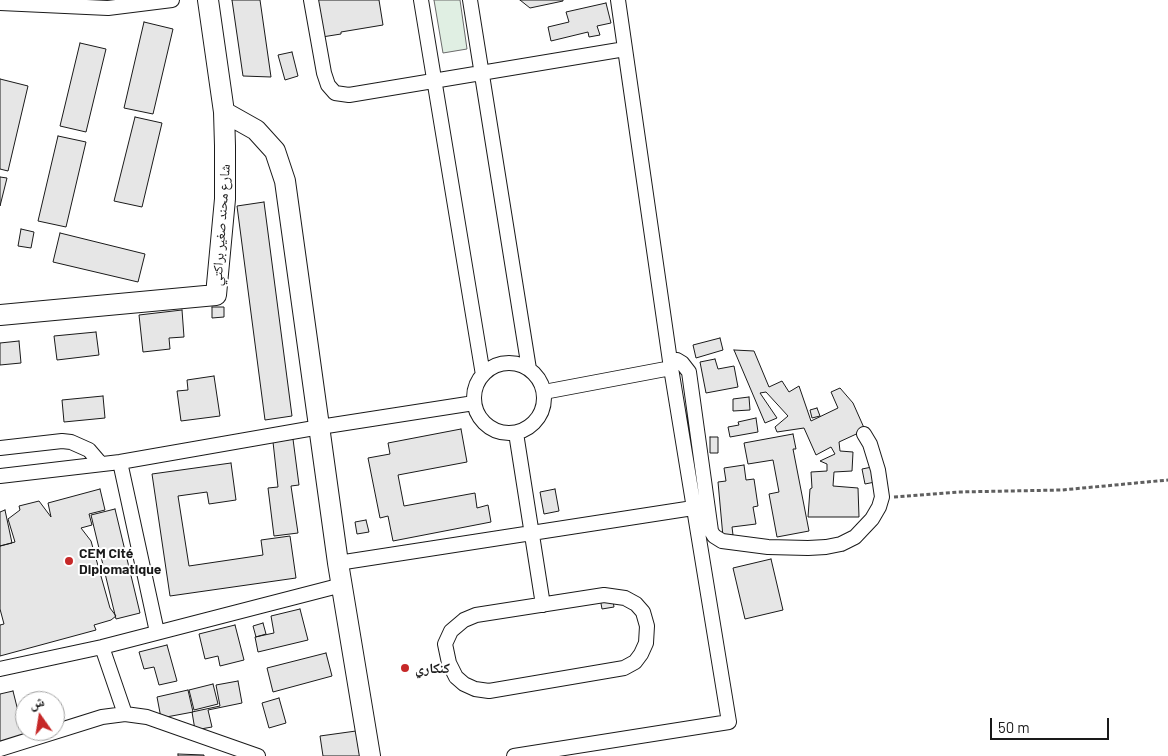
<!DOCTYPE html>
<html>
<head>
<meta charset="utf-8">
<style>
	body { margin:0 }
	#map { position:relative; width:1168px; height:756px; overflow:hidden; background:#fff; font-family:Barlow,"Noto Naskh Arabic",sans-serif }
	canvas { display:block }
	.north { position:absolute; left:15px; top:691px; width:50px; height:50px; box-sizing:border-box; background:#fff; border:1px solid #a3a3a3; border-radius:50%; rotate:347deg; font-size:14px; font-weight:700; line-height:20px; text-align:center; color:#1a1a1a }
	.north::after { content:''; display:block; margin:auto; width:18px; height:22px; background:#c62828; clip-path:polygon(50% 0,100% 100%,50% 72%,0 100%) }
	.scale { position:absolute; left:990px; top:718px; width:119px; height:22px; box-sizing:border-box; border:2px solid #1a1a1a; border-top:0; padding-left:6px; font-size:15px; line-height:18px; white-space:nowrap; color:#1a1a1a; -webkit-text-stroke:4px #fff; paint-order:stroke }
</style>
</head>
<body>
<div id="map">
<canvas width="1168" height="756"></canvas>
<div class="north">ش</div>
<div class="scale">50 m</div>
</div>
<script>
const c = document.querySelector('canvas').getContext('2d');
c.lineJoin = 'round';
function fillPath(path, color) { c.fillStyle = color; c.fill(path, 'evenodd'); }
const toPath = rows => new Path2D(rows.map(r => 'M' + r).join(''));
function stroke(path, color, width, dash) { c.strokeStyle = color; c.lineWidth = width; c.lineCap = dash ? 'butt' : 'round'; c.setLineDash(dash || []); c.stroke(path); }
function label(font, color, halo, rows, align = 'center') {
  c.font = font + ' Barlow,"Noto Naskh Arabic",sans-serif'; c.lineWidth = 4; c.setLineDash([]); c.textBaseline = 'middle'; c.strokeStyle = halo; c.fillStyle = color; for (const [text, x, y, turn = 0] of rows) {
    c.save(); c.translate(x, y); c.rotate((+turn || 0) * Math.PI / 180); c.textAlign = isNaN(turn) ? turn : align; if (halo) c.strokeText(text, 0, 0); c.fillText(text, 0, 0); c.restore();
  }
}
const green = toPath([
	[434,0,460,0,467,49,443,53,434,0]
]);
fillPath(green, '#e0efe3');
stroke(green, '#6a6a6a', 1);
const building = toPath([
	[232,0,260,0,271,77,243,76,232,0],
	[316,0,379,0,383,25,341,32,341,34,322,37,316,0],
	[520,0,563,0,563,1,530,8,520,0],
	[606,3,611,23,597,26,600,35,589,37,588,32,551,41,548,27,569,22,566,12,606,3],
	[144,22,173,29,153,114,124,108,144,22],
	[80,43,106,49,86,132,60,126,80,43],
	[292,52,298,76,285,80,278,55,292,52],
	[0,79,28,86,8,171,0,169,0,79],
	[135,117,162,123,142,207,114,201,135,117],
	[58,136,86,142,66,227,38,221,58,136],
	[0,177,7,178,0,206,0,177],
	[264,202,292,416,265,420,237,206,264,202],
	[21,229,34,232,31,248,18,246,21,229],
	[60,233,145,254,138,282,53,262,60,233],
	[212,307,224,307,224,317,212,318,212,307],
	[182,310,184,337,169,338,170,349,143,352,139,315,182,310],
	[96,332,99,355,57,360,54,336,96,332],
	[720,338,723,350,696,358,693,345,720,338],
	[19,341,21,363,0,365,0,343,19,341],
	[734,350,754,351,769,387,782,381,789,392,799,386,811,421,838,408,831,392,840,388,853,403,865,430,839,442,840,451,853,452,852,471,834,472,833,486,858,488,859,517,808,517,810,489,812,488,811,472,827,471,827,464,820,461,835,454,831,447,816,455,804,428,777,432,775,427,788,416,766,392,760,393,777,418,765,423,734,350],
	[715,359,718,369,734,366,738,387,706,393,700,362,715,359],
	[214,376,220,416,181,421,177,391,188,390,187,380,214,376],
	[103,396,105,418,64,422,62,400,103,396],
	[749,397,750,410,733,411,733,399,749,397],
	[817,408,820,416,812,418,810,410,817,408],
	[756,418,758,432,730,437,728,427,739,425,738,422,756,418],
	[461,429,467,462,398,475,404,506,475,493,477,508,488,505,491,522,393,541,388,516,380,518,368,458,390,454,388,443,461,429],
	[793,434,796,449,793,449,809,531,777,537,769,494,779,492,773,460,748,464,744,443,793,434],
	[710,437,718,437,718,453,710,453,710,437],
	[293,439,299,485,291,486,298,533,274,536,268,488,278,487,273,442,293,439],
	[231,463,236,500,209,504,207,492,178,496,189,566,263,555,261,540,290,536,296,578,170,596,152,474,231,463],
	[744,465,746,480,754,479,758,506,753,507,756,524,732,527,733,535,723,537,718,482,726,481,724,468,744,465],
	[872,467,875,482,865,484,862,469,872,467],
	[100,489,105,510,89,514,92,525,81,528,91,541,110,608,116,616,111,620,94,625,96,630,0,656,0,625,4,624,0,609,0,546,15,542,8,519,20,510,19,506,39,501,51,517,48,503,100,489],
	[555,489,559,511,544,514,540,492,555,489],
	[115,509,140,613,116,619,91,515,115,509],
	[5,510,12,543,0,546,0,512,5,510],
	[366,520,369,532,357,534,355,522,366,520],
	[771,559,783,610,745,619,733,568,771,559],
	[612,595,614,607,602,609,600,598,612,595],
	[300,609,308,640,258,652,255,637,274,633,271,616,300,609],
	[263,623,266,634,256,637,253,626,263,623],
	[235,625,244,660,220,666,218,656,205,659,199,634,235,625],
	[167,645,177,681,159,685,154,667,144,669,139,652,167,645],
	[326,653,332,676,273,692,267,668,326,653],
	[238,681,242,703,208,710,212,727,195,730,192,712,220,706,216,685,238,681],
	[213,684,218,704,194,710,189,690,213,684],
	[188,690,193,712,161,718,157,697,188,690],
	[13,691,19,715,25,713,25,731,46,731,0,742,0,694,13,691],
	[279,698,286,723,269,728,262,703,279,698],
	[356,731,360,756,323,756,320,736,356,731],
	[178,754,204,755,204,756,178,756,178,754]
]);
fillPath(building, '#e6e6e6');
stroke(building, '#1a1a1a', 1);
const street = toPath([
	[311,0,324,73,328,85,335,93,349,95,625,49],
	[421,0,483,375],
	[470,0,529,369],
	[0,3,108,8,172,0],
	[670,361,677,360,682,363,689,372,711,531,714,536,722,541,768,547,808,548,826,547,841,544,855,537,872,519,879,507,882,497,878,470,870,444,864,434],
	'474 398a35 35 0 1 1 70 0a35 35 0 1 1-70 0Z',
	[544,392,671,368],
	[516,433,543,605],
	[0,448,62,441,71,442,89,450,101,464],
	[120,462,157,632],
	[0,476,120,462,320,427,474,403],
	[338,563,693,508],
	[604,595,625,598,636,604,643,612,647,626,646,643,641,654,635,662,624,668,489,691,475,689,464,684,456,677,449,663,445,644,451,631,464,620,476,615,604,595],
	[102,647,125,714],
	[0,669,102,647,342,585],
	[0,749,102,717,125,714,147,717,258,756],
	[514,756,729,722,671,368,618,0]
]);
const secondary = toPath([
	[224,112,256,130,275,151,285,181,338,563,370,756],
	[0,315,216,295,225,199,225,146,224,112,208,0]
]);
stroke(street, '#1a1a1a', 16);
stroke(secondary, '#1a1a1a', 22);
stroke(toPath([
	[894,497,958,492,1062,490,1168,480]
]), '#5f5f5f', 3, [4, 2.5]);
stroke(street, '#fff', 14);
stroke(secondary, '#fff', 20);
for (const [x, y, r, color] of [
	[69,561,5,"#c62828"],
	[405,668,5,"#c62828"]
]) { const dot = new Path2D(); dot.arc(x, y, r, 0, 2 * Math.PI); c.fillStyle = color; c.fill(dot); stroke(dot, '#fff', 2); }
label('14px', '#1a1a1a', '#fff', [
	["شارع محند صغير براكتي",221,225,-86]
]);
label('bold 14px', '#1a1a1a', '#fff', [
	["CEM Cité",79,553],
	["Diplomatique",79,569],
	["كنكاري",415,668]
], 'left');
</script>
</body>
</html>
